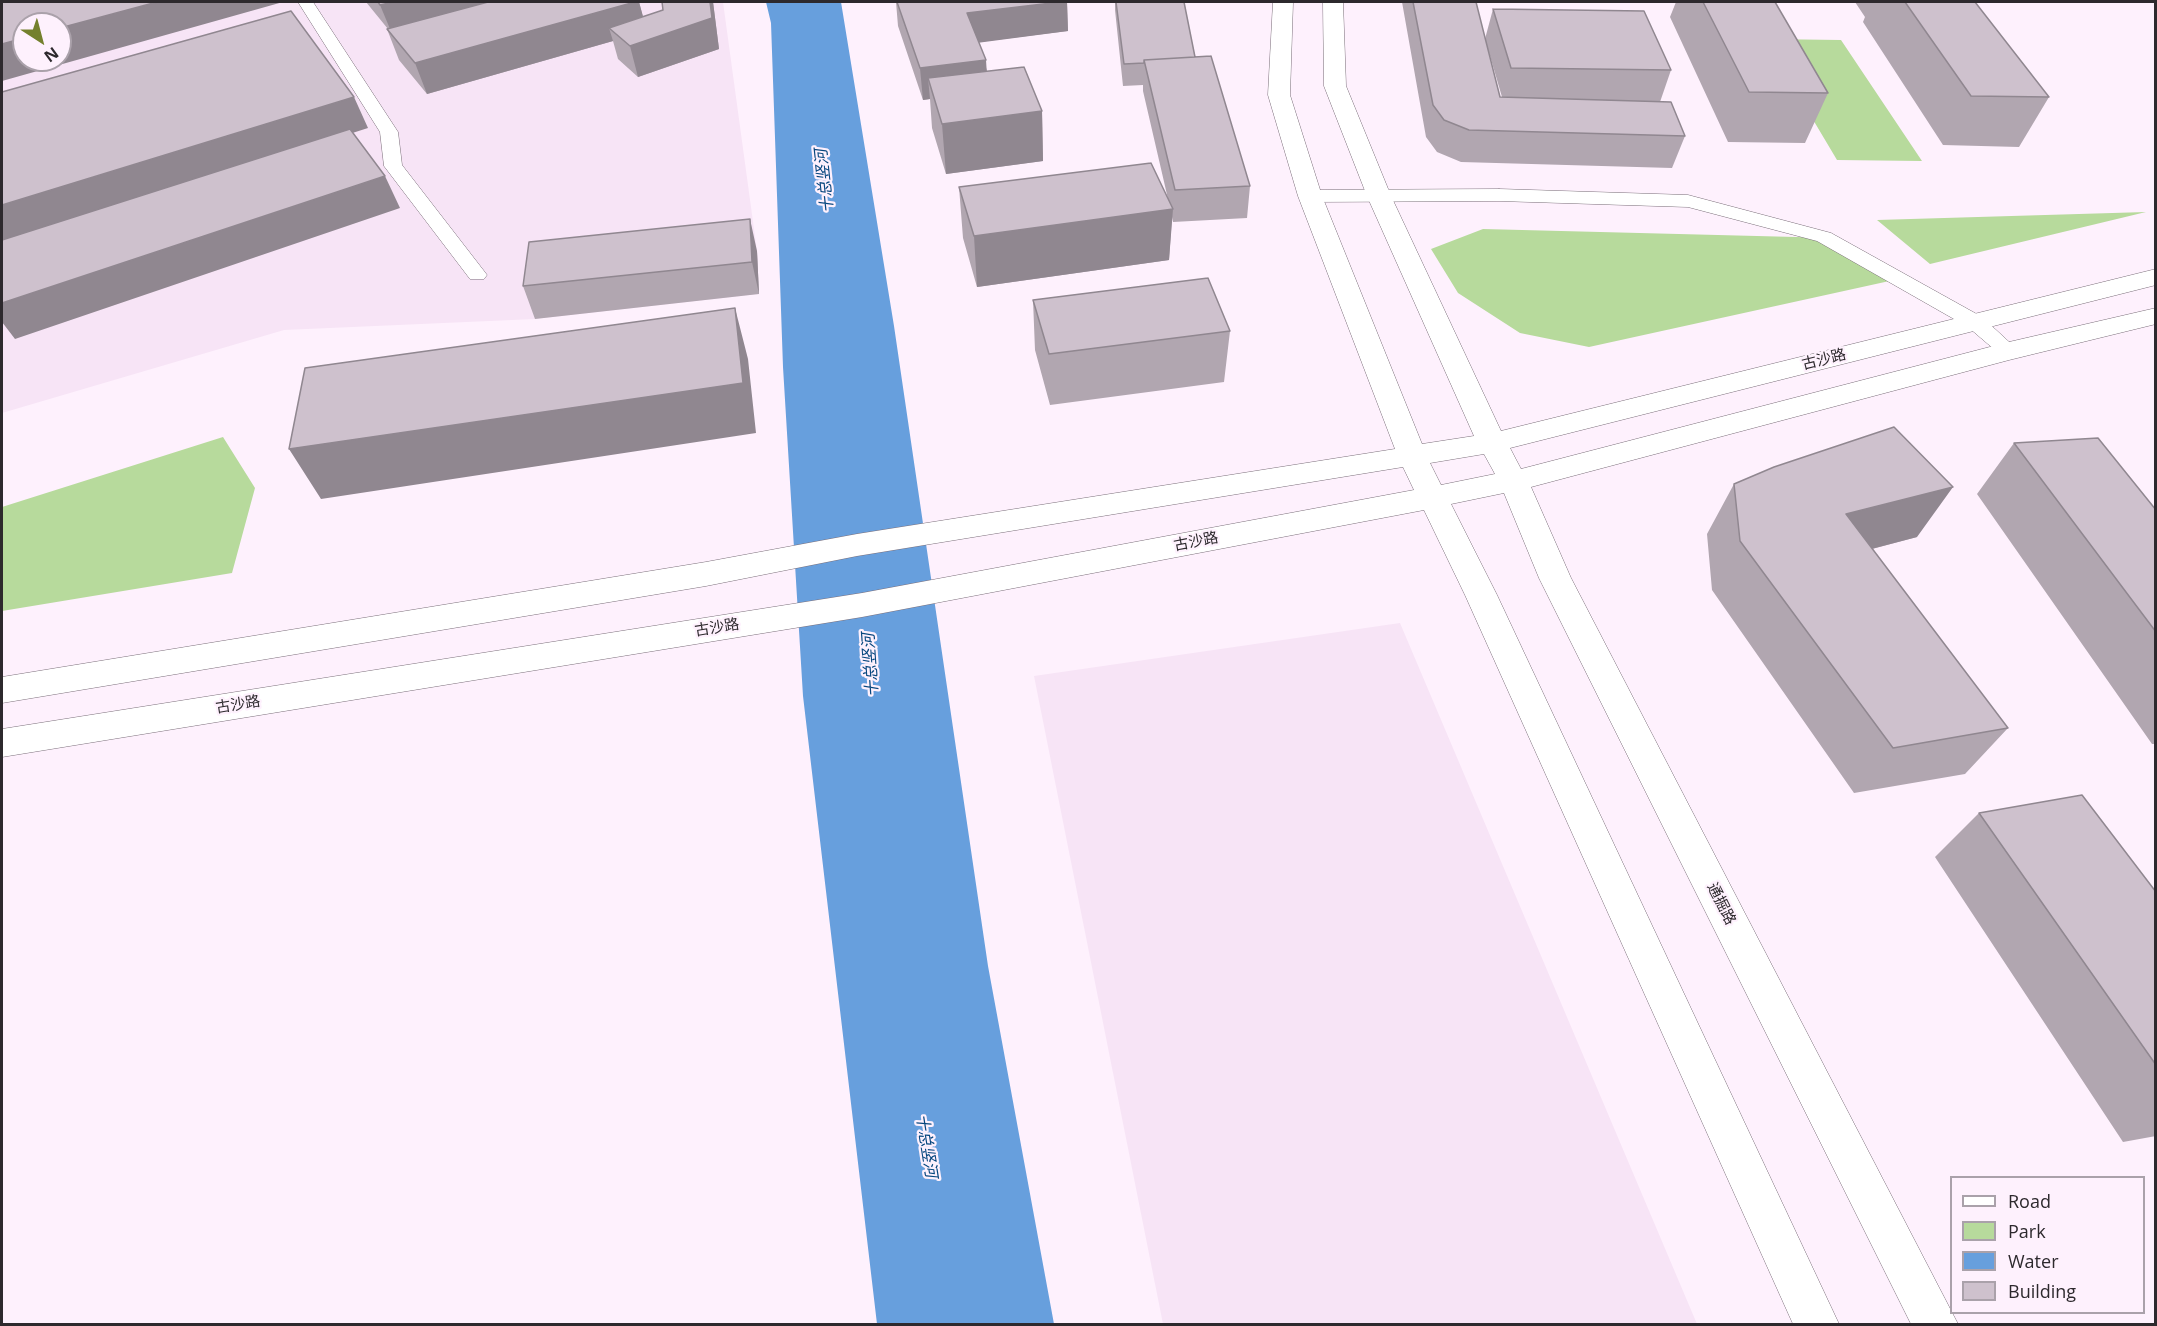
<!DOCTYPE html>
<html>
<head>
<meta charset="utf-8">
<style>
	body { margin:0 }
	#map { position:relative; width:2157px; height:1326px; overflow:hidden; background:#fef1fd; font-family:"Open Sans",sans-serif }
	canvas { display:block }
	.frame { position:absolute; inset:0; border:3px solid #2d292d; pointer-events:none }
	.legend { position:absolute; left:1950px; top:1176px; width:195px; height:138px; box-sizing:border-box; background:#fef1fd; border:2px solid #aaa1aa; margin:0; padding:8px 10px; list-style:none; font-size:18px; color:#2d292d }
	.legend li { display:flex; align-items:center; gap:12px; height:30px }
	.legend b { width:30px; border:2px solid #aaa1aa }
	.north { position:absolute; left:12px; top:12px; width:60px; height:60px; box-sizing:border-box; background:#fef1fd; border:2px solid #aaa1aa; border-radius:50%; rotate:144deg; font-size:16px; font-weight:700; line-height:24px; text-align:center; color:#2d292d }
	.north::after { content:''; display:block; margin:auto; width:21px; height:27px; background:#74802d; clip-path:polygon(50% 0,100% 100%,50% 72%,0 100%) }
</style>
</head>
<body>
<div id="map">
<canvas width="2157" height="1326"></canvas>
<div class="frame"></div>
<ul class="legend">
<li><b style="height:8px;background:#fff"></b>Road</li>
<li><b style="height:16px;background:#b7da9c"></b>Park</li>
<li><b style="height:16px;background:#679fdd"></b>Water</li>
<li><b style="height:16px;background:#cec1cd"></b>Building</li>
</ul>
<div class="north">N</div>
</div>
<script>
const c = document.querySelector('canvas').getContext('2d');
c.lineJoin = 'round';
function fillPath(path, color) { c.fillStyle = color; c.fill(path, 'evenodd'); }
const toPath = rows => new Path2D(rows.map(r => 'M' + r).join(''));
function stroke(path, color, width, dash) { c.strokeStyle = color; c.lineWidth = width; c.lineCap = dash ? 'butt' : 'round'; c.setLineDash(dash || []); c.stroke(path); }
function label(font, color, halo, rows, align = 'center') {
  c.font = font + ' "Open Sans","Noto Sans SC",sans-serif'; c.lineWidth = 4.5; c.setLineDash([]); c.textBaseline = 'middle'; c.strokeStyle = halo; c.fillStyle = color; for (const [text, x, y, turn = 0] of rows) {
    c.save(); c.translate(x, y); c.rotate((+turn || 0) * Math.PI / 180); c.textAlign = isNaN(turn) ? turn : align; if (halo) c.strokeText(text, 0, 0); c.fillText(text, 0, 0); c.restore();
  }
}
fillPath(toPath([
	[2,2,723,2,757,251,759,294,535,319,284,330,2,413],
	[24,24,60,24,60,60,24,60],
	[1400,623,1697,1324,1163,1324,1034,676]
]), '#f7e4f6');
fillPath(toPath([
	[1765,39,1841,40,1922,161,1837,160],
	[2146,212,1930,264,1877,220],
	[1483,229,1835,238,1894,280,1589,347,1520,333,1458,293,1431,249],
	[223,437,255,488,232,573,2,611,2,507]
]), '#b7da9c');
fillPath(toPath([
	[766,2,841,2,894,326,988,966,1054,1324,877,1324,803,696,783,367,771,23]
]), '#679fdd');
const lane = toPath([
	[298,2,313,2,398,132,402,165,484,271,487,275,484,279,470,279,384,166,380,132,298,2],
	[1499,189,1688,195,1831,233,1982,317,2019,351,2016,356,2009,358,2002,356,1968,327,1817,241,1688,207,1499,201,1310,202,1301,196,1310,190,1499,189]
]);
const secondary = toPath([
	[1273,2,1293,2,1290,95,1322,196,1422,444,1474,436,1367,196,1324,86,1323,2,1343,2,1346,86,1391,196,1501,431,2156,269,2156,285,1510,448,1521,469,2009,342,2156,308,2156,324,2009,360,1531,487,1571,578,1958,1324,1911,1324,1539,578,1504,493,1451,504,1497,595,1839,1324,1793,1324,1465,595,1424,510,862,617,2,757,2,729,862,593,1414,490,1403,467,857,556,706,586,2,703,2,677,706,562,857,534,1395,449,1298,196,1268,95,1273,2],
	[1484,454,1495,474,1441,485,1430,463,1484,454]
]);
stroke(lane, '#7b6f7a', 1);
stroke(secondary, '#7b6f7a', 1);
fillPath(lane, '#fff');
fillPath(secondary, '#fff');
fillPath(toPath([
	[366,2,639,2,643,17,663,10,662,2,713,2,719,49,638,77,618,59,613,41,427,94,399,60,387,29,388,29],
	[896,2,1067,2,1068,31,979,42,987,71,1042,111,1043,161,946,174,932,128,930,99,923,100,898,26],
	[1115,2,1221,2,1221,3,1184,2,1195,57,1250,186,1247,218,1173,222,1172,217,1169,260,977,287,963,238,959,187,1168,199,1143,91,1143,85,1123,86,1115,10],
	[1402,2,1476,2,1485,39,1493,9,1671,70,1660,102,1685,136,1672,168,1461,162,1437,152,1426,137],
	[1488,49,1502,97,1500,97],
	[1676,2,1775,2,1828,93,1805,143,1728,142,1670,17],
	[1855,2,1975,2,2049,97,2019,147,1943,145,1863,22,1865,17],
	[757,251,759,294,535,319,523,286],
	[1033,300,1230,331,1224,382,1050,405,1035,350],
	[2014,443,2156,510,2156,744,2152,744,1977,494],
	[1734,484,1917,537,1872,549,2008,728,1965,774,1854,793,1712,590,1707,534],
	[1979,813,2156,892,2156,1136,2123,1142,1935,857]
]), '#b1a6b0');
fillPath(toPath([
	[157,2,283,2,2,81,2,44,24,38,24,60,60,60,60,28],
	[393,2,514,2,393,36,380,5],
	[635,2,639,2,647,31,609,28,613,41,427,94,415,63],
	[710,2,713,2,719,49,638,77,630,46],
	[1060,2,1067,2,1068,31,969,44,967,13],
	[986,60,988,91,928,78,930,99,923,100,920,68],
	[354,97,368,128,2,245,2,205],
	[1042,111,1043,161,946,174,942,124],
	[385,176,400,208,15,339,2,322,2,303],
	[1173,209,1169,260,977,287,974,236],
	[750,219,757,251,759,294,752,262],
	[735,308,748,359,756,433,321,499,289,449],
	[1953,487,1917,537,1814,564,1846,514]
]), '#908790');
const building = toPath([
	[2,2,157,2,60,28,60,24,24,24,24,38,2,44,2,2],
	[378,2,393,2,380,5,378,2],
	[488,2,635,2,415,63,387,29,488,2],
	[662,2,710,2,712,18,630,46,609,28,663,10,662,2],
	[897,2,1060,2,967,13,986,60,920,68,897,2],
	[1116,2,1184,2,1195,57,1144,60,1144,63,1124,64,1116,2],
	[1413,2,1476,2,1500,97,1671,102,1685,136,1469,130,1444,120,1433,105,1413,2],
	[1703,2,1775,2,1828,93,1749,92,1703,2],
	[1905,2,1975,2,2049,97,1971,96,1905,2],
	[1493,9,1644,11,1671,70,1511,68,1493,9],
	[291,11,354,97,2,205,2,92,291,11],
	[1211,56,1250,186,1175,190,1144,60,1211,56],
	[1024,67,1042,111,942,124,928,78,1024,67],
	[350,129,385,176,2,303,2,240,350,129],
	[1151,163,1173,209,974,236,959,187,1151,163],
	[750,219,752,262,523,286,529,242,750,219],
	[1208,278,1230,331,1049,354,1033,300,1208,278],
	[735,308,743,383,289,449,305,368,735,308],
	[1894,427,1953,487,1846,514,2008,728,1893,748,1740,541,1734,484,1774,467,1894,427],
	[2098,438,2156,510,2156,632,2014,443,2098,438],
	[2082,795,2156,892,2156,1065,1979,813,2082,795]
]);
fillPath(building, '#cec1cd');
stroke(building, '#908790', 1.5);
label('15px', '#2d292d', '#fef1fd', [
	["古沙路",1824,360,-14],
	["古沙路",1196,542,-11],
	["古沙路",717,628,-9],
	["古沙路",238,705,-9],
	["通掘路",1721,904,63]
]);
label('italic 16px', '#06467e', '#fef1fd', [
	["十总竖河",825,181,-96],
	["十总竖河",871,665,-94],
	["十总竖河",926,1146,81]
]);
</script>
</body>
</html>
